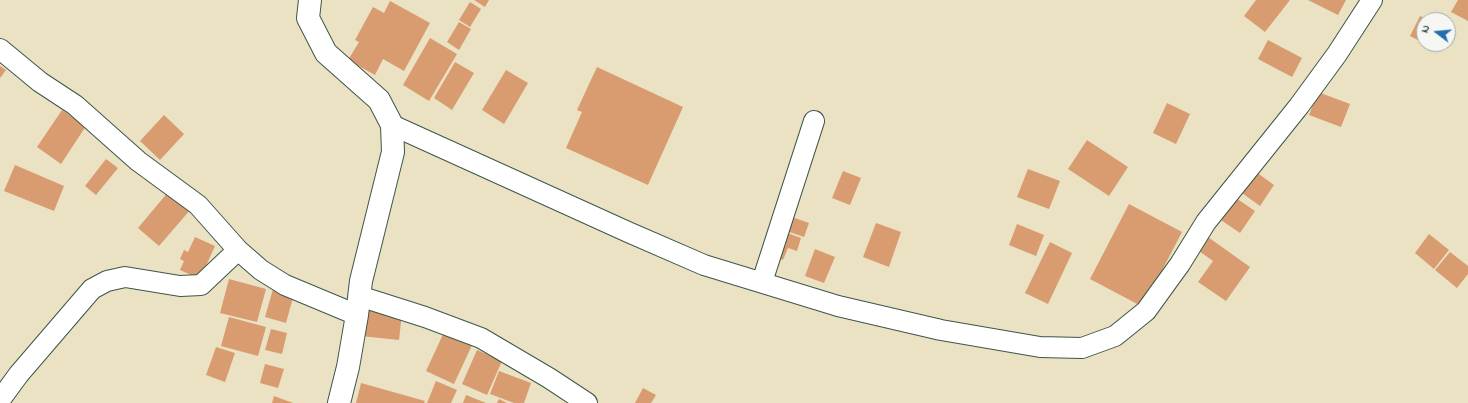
<!DOCTYPE html>
<html>
<head>
<meta charset="utf-8">
<style>
	body { margin:0 }
	#map { position:relative; width:1468px; height:403px; overflow:hidden; background:#eae2c3; font-family:"Indie Flower",sans-serif }
	canvas { display:block }
	.north { position:absolute; left:1416px; top:12px; width:40px; height:40px; box-sizing:border-box; background:#f6f6f2; border:1px solid #a0aca6; border-radius:50%; rotate:286deg; font-size:11px; font-weight:700; line-height:16px; text-align:center; color:#1f3d34 }
	.north::after { content:''; display:block; margin:auto; width:14px; height:18px; background:#1f6fb2; clip-path:polygon(50% 0,100% 100%,50% 72%,0 100%) }
</style>
</head>
<body>
<div id="map">
<canvas width="1468" height="403"></canvas>
<div class="north">N</div>
</div>
<script>
const c = document.querySelector('canvas').getContext('2d');
c.lineJoin = 'round';
function fillPath(path, color) { c.fillStyle = color; c.fill(path, 'evenodd'); }
const toPath = rows => new Path2D(rows.map(r => 'M' + r).join(''));
function stroke(path, color, width, dash) { c.strokeStyle = color; c.lineWidth = width; c.lineCap = dash ? 'butt' : 'round'; c.setLineDash(dash || []); c.stroke(path); }
fillPath(toPath([
	[474,0,489,0,485,7],
	[1256,0,1290,0,1265,32,1244,16],
	[1308,0,1346,0,1338,15],
	[1458,0,1468,0,1468,21,1451,12],
	[390,1,430,23,404,71,383,59,375,75,348,60,359,42,355,40,373,7,384,13],
	[470,2,481,9,470,27,459,20],
	[1420,16,1428,20,1424,20,1424,43,1410,36],
	[459,22,471,29,459,50,447,42],
	[430,38,457,54,429,101,403,85],
	[1268,40,1302,58,1292,77,1258,59],
	[455,62,474,73,452,110,434,98],
	[0,66,6,70,0,78],
	[597,67,683,107,648,185,566,148,582,112,577,110],
	[506,70,528,83,504,124,482,110],
	[1318,92,1350,104,1341,127,1309,115],
	[1167,103,1190,114,1176,144,1153,133],
	[62,110,86,126,61,164,37,147],
	[164,115,184,134,160,160,140,141],
	[1087,140,1128,167,1109,196,1068,169],
	[106,159,118,168,96,195,85,186],
	[15,165,64,186,54,211,4,191],
	[1028,169,1060,181,1049,209,1017,197],
	[843,171,861,178,850,205,832,198],
	[1256,172,1274,185,1260,206,1242,193],
	[169,191,191,209,159,246,138,228],
	[1233,196,1255,211,1240,233,1218,218],
	[1129,204,1182,232,1143,307,1090,279],
	[786,215,809,223,804,237,781,229],
	[876,223,901,232,889,267,863,257],
	[1017,224,1044,235,1036,256,1009,245],
	[782,231,801,238,797,251,788,248,783,260,774,257],
	[1429,234,1449,250,1434,269,1415,253],
	[195,237,215,246,200,279,180,270,184,261,180,259,184,250,188,252],
	[1208,237,1250,267,1226,301,1198,282,1213,261,1199,251],
	[1050,242,1072,253,1048,304,1025,293],
	[815,249,835,257,824,283,805,276],
	[1450,252,1468,266,1468,274,1457,288,1435,270],
	[229,279,266,289,257,322,220,313],
	[273,289,294,294,286,323,265,317],
	[363,309,402,313,399,340,361,336],
	[229,317,266,327,258,356,221,346],
	[271,329,287,333,282,354,265,350],
	[445,330,473,343,454,384,426,371],
	[216,347,235,353,225,382,206,375],
	[477,350,502,361,487,395,462,384],
	[265,364,284,369,278,388,260,383],
	[499,371,531,383,524,403,514,403,490,394],
	[436,381,457,390,451,403,427,403],
	[361,383,425,401,424,403,356,403],
	[643,388,656,395,651,403,635,403],
	[466,395,486,403,463,403],
	[274,396,293,403,272,403],
	[499,399,507,403,497,403]
]), '#d89c70');
const minor = toPath([
	[0,49,40,82,75,105,138,161,198,205,238,250,261,270,285,285,357,315],
	[392,125,628,232,704,265,838,306,941,330,1040,347,1082,348,1115,336,1146,311,1180,264,1206,222,1299,106,1337,54,1372,0],
	[762,282,814,121],
	[359,296,425,317,481,338,549,378,587,403],
	[0,400,19,374,92,289,107,281,125,277,180,286,201,285,238,250]
]);
const tertiary = toPath([
	[310,0,308,18,326,53,379,100,392,125,393,152,361,281,357,315,348,367,339,403]
]);
stroke(minor, '#3d5649', 22);
stroke(tertiary, '#3d5649', 24);
stroke(minor, '#fff', 20);
stroke(tertiary, '#fff', 22);
</script>
</body>
</html>
